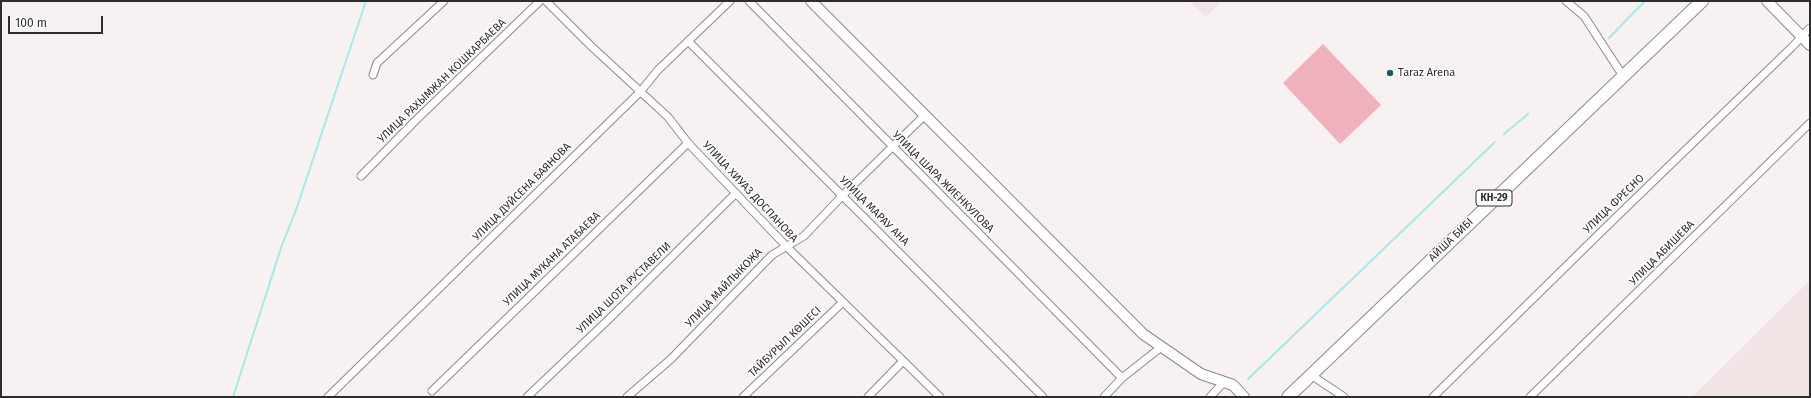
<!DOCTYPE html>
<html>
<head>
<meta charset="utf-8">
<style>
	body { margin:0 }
	#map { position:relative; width:1811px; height:398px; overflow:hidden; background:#f7f1f2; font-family:"Fira Sans",sans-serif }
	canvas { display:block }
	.frame { position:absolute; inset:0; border:2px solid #2e2c2d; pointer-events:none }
	.scale { position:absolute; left:8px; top:16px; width:95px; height:18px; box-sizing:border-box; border:2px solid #2e2c2d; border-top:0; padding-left:5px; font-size:12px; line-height:14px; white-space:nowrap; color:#2e2c2d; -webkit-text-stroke:3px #fff; paint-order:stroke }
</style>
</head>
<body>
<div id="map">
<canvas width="1811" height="398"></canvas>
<div class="frame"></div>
<div class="scale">100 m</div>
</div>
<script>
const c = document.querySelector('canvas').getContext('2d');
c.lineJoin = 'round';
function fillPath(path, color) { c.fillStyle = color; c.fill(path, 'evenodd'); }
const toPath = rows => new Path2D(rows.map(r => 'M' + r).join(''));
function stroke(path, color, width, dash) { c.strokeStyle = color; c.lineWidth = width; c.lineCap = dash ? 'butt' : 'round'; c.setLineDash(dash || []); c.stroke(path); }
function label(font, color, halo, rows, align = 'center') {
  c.font = font + ' "Fira Sans",sans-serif'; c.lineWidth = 3; c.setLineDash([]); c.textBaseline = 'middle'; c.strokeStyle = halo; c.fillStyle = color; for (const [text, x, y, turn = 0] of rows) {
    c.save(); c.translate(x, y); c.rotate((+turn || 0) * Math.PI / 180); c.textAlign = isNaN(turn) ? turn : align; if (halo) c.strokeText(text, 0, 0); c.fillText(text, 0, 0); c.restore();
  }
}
fillPath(toPath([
	[1190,1,1222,1,1206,17],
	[1810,281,1810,397,1692,397,1794,296]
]), '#f2e3e5');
fillPath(toPath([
	[1323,44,1381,105,1340,144,1283,83]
]), '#efb1bb');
stroke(toPath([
	[1609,38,1645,1],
	[1504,134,1528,114],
	[1248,379,1495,142],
	[233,397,282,245,296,210,366,1]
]), '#a1ebe6', 2);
const street = toPath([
	[546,1,591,46,668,117,688,143,786,246,940,397],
	[749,1,1122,378],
	[1566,1,1584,16,1623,76],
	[688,41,1043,397],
	[373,75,377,63,444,1],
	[361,176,416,120,540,1],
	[1311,375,1344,397],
	[432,391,688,143],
	[328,397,640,92,658,70,730,1],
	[527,397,609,319,736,193],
	[627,397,671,359,772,255,804,236,843,195,925,115],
	[743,397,843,302],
	[868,397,903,361],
	[1104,397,1122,378,1160,348],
	[1210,397,1225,381],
	[1433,397,1604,229,1792,47,1810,28],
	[1530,397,1810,123]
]);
const secondary = toPath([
	[811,1,1143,334,1201,374,1233,385,1244,397],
	[1767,1,1810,45]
]);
const primary = toPath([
	[1288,397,1702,1]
]);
stroke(street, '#8d8889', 9);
stroke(secondary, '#8d8889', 12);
stroke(primary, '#8d8889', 14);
stroke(street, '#fff', 7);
stroke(secondary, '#fff', 10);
stroke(primary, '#fff', 12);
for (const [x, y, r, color] of [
	[1390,73,4,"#13625f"]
]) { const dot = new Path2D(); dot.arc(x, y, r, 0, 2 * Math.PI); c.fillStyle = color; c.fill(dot); stroke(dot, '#fff', 1.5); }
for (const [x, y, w] of [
	[1494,198,36]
]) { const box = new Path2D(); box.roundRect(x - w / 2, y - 8, w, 16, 3); c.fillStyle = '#fff'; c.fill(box); stroke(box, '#2e2c2d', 1); }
label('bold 10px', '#2e2c2d', null, [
	["КН-29",1494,198]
]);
label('11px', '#2e2c2d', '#fff', [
	["Taraz Arena",1398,73]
], 'left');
label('11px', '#2e2c2d', '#fff', [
	["УЛИЦА РАХЫМЖАН КОШКАРБАЕВА",442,81,-44],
	["УЛИЦА ШАРА ЖИЕНКУЛОВА",943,182,45],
	["УЛИЦА ДУЙСЕНА БАЯНОВА",522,192,-45],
	["УЛИЦА ХИУАЗ ДОСПАНОВА",750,192,47],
	["УЛИЦА ФРЕСНО",1614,204,-44],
	["УЛИЦА МАРАУ АНА",874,211,45],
	["АЙША БИБІ",1451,240,-44],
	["УЛИЦА АБИШЕВА",1662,253,-45],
	["УЛИЦА МУКАНА АТАБАЕВА",552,259,-44],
	["УЛИЦА ШОТА РУСТАВЕЛИ",624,288,-44],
	["УЛИЦА МАЙЛЫКОЖА",724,288,-46],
	["ТАЙБУРЫЛ КӨШЕСІ",785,342,-44]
]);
</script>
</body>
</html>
